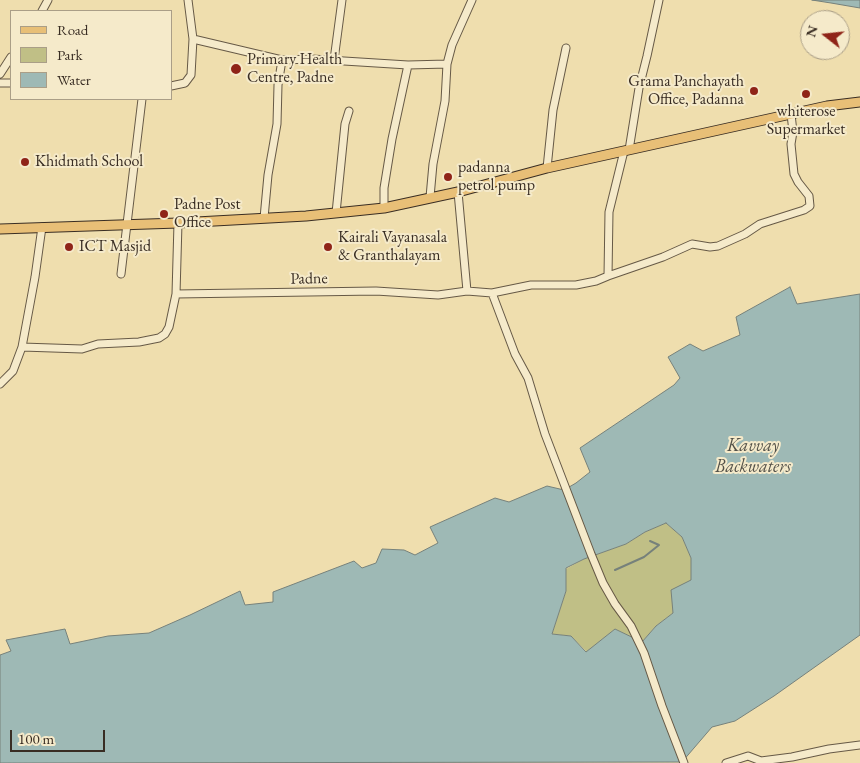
<!DOCTYPE html>
<html>
<head>
<meta charset="utf-8">
<style>
	body { margin:0 }
	#map { position:relative; width:860px; height:763px; overflow:hidden; background:#efdeae; font-family:"EB Garamond",serif }
	canvas { display:block }
	.legend { position:absolute; left:10px; top:10px; width:162px; height:90px; box-sizing:border-box; background:#f5eaca; border:1px solid #aa9e87; margin:0; padding:6px 9px; list-style:none; font-size:15px; color:#392d23 }
	.legend li { display:flex; align-items:center; gap:10px; height:25px }
	.legend b { width:25px; border:1px solid #aa9e87 }
	.north { position:absolute; left:800px; top:10px; width:50px; height:50px; box-sizing:border-box; background:#f5eaca; border:1px solid #aa9e87; border-radius:50%; rotate:286deg; font-size:14px; font-weight:700; line-height:20px; text-align:center; color:#392d23 }
	.north::after { content:''; display:block; margin:auto; width:18px; height:22px; background:#8f2418; clip-path:polygon(50% 0,100% 100%,50% 72%,0 100%) }
	.scale { position:absolute; left:10px; top:730px; width:95px; height:22px; box-sizing:border-box; border:2px solid #392d23; border-top:0; padding-left:6px; font-size:15px; line-height:18px; white-space:nowrap; color:#392d23; -webkit-text-stroke:4px #f5eaca; paint-order:stroke }
</style>
</head>
<body>
<div id="map">
<canvas width="860" height="763"></canvas>
<ul class="legend">
<li><b style="height:6px;background:#e8bf77"></b>Road</li>
<li><b style="height:14px;background:#c0bf86"></b>Park</li>
<li><b style="height:14px;background:#9eb9b5"></b>Water</li>
</ul>
<div class="north">N</div>
<div class="scale">100 m</div>
</div>
<script>
const c = document.querySelector('canvas').getContext('2d');
c.lineJoin = 'round';
function fillPath(path, color) { c.fillStyle = color; c.fill(path, 'evenodd'); }
const toPath = rows => new Path2D(rows.map(r => 'M' + r).join(''));
function stroke(path, color, width, dash) { c.strokeStyle = color; c.lineWidth = width; c.lineCap = dash ? 'butt' : 'round'; c.setLineDash(dash || []); c.stroke(path); }
function label(font, color, halo, rows, align = 'center') {
  c.font = font + ' "EB Garamond",serif'; c.lineWidth = 4; c.setLineDash([]); c.textBaseline = 'middle'; c.strokeStyle = halo; c.fillStyle = color; for (const [text, x, y, turn = 0] of rows) {
    c.save(); c.translate(x, y); c.rotate((+turn || 0) * Math.PI / 180); c.textAlign = isNaN(turn) ? turn : align; if (halo) c.strokeText(text, 0, 0); c.fillText(text, 0, 0); c.restore();
  }
}
fillPath(toPath([
	[666,523,682,537,691,558,691,580,673,613,656,626,642,642,615,629,587,652,571,636,552,634,566,591,566,569,584,559,626,544,645,532]
]), '#c0bf86');
const water = toPath([
	[812,0,860,0,860,8,831,3,812,0],
	[790,287,797,304,860,294,860,635,774,696,735,721,712,727,682,762,0,763,0,655,11,651,6,640,65,629,70,644,108,636,149,633,190,615,240,591,245,605,273,602,273,592,354,561,362,568,376,563,382,549,404,550,415,555,438,543,430,527,495,498,509,502,547,486,564,490,576,483,590,472,580,448,674,385,680,378,668,357,690,344,703,351,740,335,736,317,790,287],
	[666,523,682,537,691,558,691,580,671,590,673,613,656,626,642,642,615,629,586,652,571,636,552,634,566,591,566,568,584,559,626,544,645,532,666,523]
]);
fillPath(water, '#9eb9b5');
stroke(water, '#76817b', 1);
stroke(toPath([
	[615,570,644,557,659,545,650,541]
]), '#76817b', 2);
const minor = toPath([
	[42,11,48,0],
	[193,39,282,60,278,85,277,124,268,175,264,218],
	[282,60,312,59,408,65,447,64,452,45,472,0],
	[334,60,342,0],
	[0,74,11,57],
	[0,83,11,83],
	[171,86,185,83,191,75,193,39,188,0],
	[629,150,639,88,647,56,659,0],
	[547,168,553,110,566,48],
	[458,192,467,291],
	[430,197,433,164,445,101,447,64],
	[384,208,384,188,392,139,408,65],
	[336,213,345,124,349,111],
	[121,274,142,99],
	[608,276,663,257,692,244,710,247,718,246,745,234,760,224,804,210,810,206,809,196,798,182,794,174,791,144,793,132,791,114],
	[492,293,531,285,576,285,596,281,608,276,609,212,624,151],
	[176,294,178,223],
	[22,347,35,277,42,227],
	[0,384,13,371,22,347,82,349,98,344,139,342,159,338,165,334,169,327,176,294,376,291,438,295,467,291,492,293,515,354,528,378,545,434,591,554,603,583,615,604,631,626,644,653,662,706,684,763],
	[726,763,748,756,761,761,792,757,829,749,860,745]
]);
const major = toPath([
	[0,229,178,223,306,216,384,208,458,192,547,168,827,106,860,102]
]);
stroke(minor, '#665946', 9);
stroke(major, '#392d23', 11);
stroke(minor, '#f5eaca', 7);
stroke(major, '#e8bf77', 9);
for (const [x, y, r, color] of [
	[236,69,6,"#8f2418"],
	[754,91,5,"#8f2418"],
	[806,94,5,"#8f2418"],
	[25,162,5,"#8f2418"],
	[448,177,5,"#8f2418"],
	[164,214,5,"#8f2418"],
	[69,247,5,"#8f2418"],
	[328,247,5,"#8f2418"]
]) { const dot = new Path2D(); dot.arc(x, y, r, 0, 2 * Math.PI); c.fillStyle = color; c.fill(dot); stroke(dot, '#f5eaca', 2); }
label('16px', '#392d23', '#f5eaca', [
	["Primary Health",247,60],
	["Centre, Padne",247,78],
	["Grama Panchayath",744,82,"right"],
	["Office, Padanna",744,100,"right"],
	["whiterose",806,112,"center"],
	["Supermarket",806,130,"center"],
	["Khidmath School",35,162],
	["padanna",458,168],
	["petrol pump",458,186],
	["Padne Post",174,205],
	["Office",174,223],
	["Kairali Vayanasala",338,238],
	["& Granthalayam",338,256],
	["ICT Masjid",79,247]
], 'left');
label('16px', '#392d23', '#f5eaca', [
	["Padne",309,279,-1]
]);
label('italic 18px', '#525048', '#f5eaca', [
	["Kavvay",753,446],
	["Backwaters",753,467]
]);
</script>
</body>
</html>
